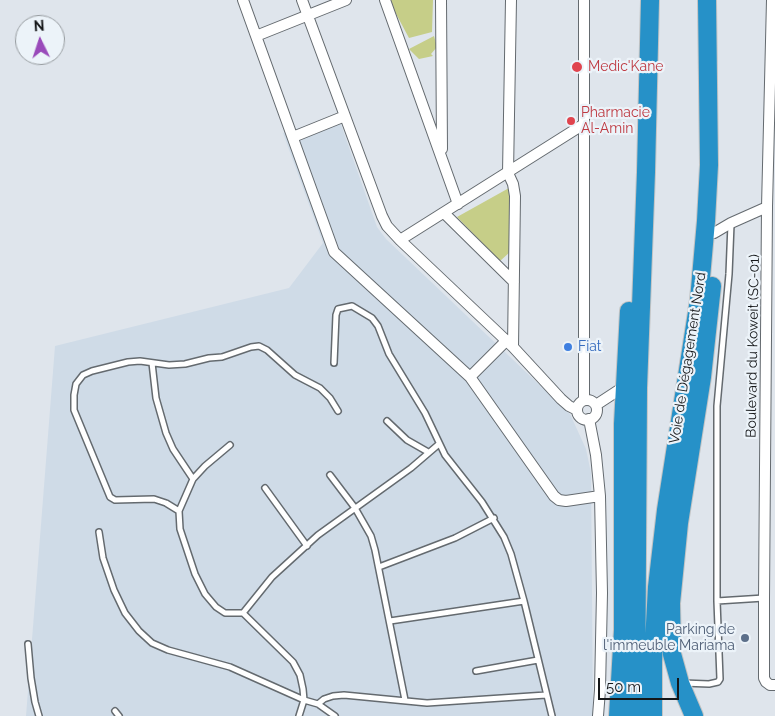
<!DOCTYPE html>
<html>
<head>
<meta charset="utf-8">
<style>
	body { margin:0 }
	#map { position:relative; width:775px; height:716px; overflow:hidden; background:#dfe5ec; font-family:Raleway,sans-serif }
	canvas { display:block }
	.north { position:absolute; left:15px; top:15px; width:50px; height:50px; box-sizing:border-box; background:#ecf3f9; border:1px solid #969b9f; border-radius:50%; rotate:356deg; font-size:14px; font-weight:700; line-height:20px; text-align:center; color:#151719 }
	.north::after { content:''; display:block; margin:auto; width:18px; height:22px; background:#994aba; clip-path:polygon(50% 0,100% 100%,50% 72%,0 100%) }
	.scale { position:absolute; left:598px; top:678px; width:81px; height:22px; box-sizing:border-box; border:2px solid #151719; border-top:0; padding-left:6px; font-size:15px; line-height:18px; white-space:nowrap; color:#151719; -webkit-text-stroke:4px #ecf3f9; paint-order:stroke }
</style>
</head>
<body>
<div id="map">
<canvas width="775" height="716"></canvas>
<div class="north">N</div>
<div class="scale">50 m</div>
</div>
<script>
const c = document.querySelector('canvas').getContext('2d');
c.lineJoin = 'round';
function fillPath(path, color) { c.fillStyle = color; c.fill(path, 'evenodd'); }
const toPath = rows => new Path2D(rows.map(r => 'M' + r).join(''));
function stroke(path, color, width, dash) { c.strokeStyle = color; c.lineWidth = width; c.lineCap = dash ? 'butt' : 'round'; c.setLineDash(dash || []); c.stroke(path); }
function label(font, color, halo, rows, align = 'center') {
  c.font = font + ' Raleway,sans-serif'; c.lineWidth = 4.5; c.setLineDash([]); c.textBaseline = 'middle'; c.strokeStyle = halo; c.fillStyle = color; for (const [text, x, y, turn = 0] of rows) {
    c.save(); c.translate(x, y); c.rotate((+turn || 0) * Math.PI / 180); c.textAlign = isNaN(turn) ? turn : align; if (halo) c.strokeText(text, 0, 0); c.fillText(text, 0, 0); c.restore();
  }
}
fillPath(toPath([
	[338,116,377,227,386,239,570,414,586,449,591,473,593,716,26,716,55,346,289,288,323,243,283,133]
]), '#cfdbe7');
fillPath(toPath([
	[391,0,433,0,432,32,409,38,394,10],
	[434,36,437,47,431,54,433,56,419,59,409,49],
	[509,188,510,252,500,261,457,217]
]), '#c6ce88');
const lane = toPath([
	[152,363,156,398,166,433,173,449,193,479],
	[334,363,336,315,338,309,352,306,372,318,378,326,389,354,425,413,445,455,482,502,504,537,511,554,524,601,552,716],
	[387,421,407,440,428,452],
	[230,445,205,466,193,479,179,511,180,529,195,574,205,594,216,607,225,613,243,613,293,662,300,675,303,689,304,700,299,716],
	[330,475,355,508,371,536,375,550,405,700],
	[265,488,307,546],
	[179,511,166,503,154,499,115,500,110,497,74,410,74,395,76,384,83,375,92,371,128,362,140,361,169,365,185,364,209,358,222,357,251,347,259,346,267,350,295,375,320,388,330,398,338,411],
	[99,532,103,558,114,590,125,613,139,631,152,643,168,650,230,667,304,700,318,704,335,716],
	[379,567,455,538,494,518],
	[717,601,764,598],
	[243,613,272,577,318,535,411,468,439,444],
	[390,621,524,601],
	[28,644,31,678,35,702,39,716],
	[476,671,538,660],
	[683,683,709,684,718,682,720,679,717,601,717,406,729,274,731,224],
	[318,704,324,699,333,696,344,695,427,703,546,695],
	[115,711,119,716]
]);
const street = toPath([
	[243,0,334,252,470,377,554,496,559,500,566,501,600,496],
	[302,0,382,216,387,226,400,240,513,347,561,399,569,406,577,410],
	[385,0,458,204],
	[441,0,442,149],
	[511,0,508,173,513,184,515,196,513,347],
	[584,0,584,400],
	[772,0,767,207,764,598,764,678,766,682,770,685,775,685],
	[256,36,346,0],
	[293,137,345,116],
	[444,213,514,282],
	[714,233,731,223,767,207],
	[400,240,584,124],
	[470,377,507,340],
	'577 410a10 10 0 1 1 20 0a10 10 0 1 1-20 0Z',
	[596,405,625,386],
	[589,419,596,455,600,496,602,593,600,690,598,716]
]);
const highway = toPath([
	[618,716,623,630,623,424,629,311],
	[636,716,638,388,646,172,650,0],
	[653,716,653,661,657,587,666,510,699,300,706,221,709,165,707,0],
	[694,716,680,683,672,654,671,603,679,523,702,377,712,286]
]);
stroke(lane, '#646a6f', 8);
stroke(street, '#646a6f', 12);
stroke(highway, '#c2c3c3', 20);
stroke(lane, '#fff', 5);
stroke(street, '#fff', 10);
stroke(highway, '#2691c8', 18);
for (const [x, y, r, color] of [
	[577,67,6,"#e0444e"],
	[571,121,5,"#e0444e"],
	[568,347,5,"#3f7fe0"],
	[745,638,5,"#5c6f8a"]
]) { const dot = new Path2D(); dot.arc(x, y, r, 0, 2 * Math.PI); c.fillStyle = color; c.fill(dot); stroke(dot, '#ecf3f9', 2); }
label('14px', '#be3a42', '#ecf3f9', [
	["Medic'Kane",588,67],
	["Pharmacie",581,113],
	["Al-Amin",581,129]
], 'left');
label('14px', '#151719', '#ecf3f9', [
	["Boulevard du Koweit (SC-01)",753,346,-89],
	["Voie de Dégagement Nord",688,358,-81]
]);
label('14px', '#366cbe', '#ecf3f9', [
	["Fiat",578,347]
], 'left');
label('14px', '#4e5e75', '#ecf3f9', [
	["Parking de",735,630],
	["l'immeuble Mariama",735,646]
], 'right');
</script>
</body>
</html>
